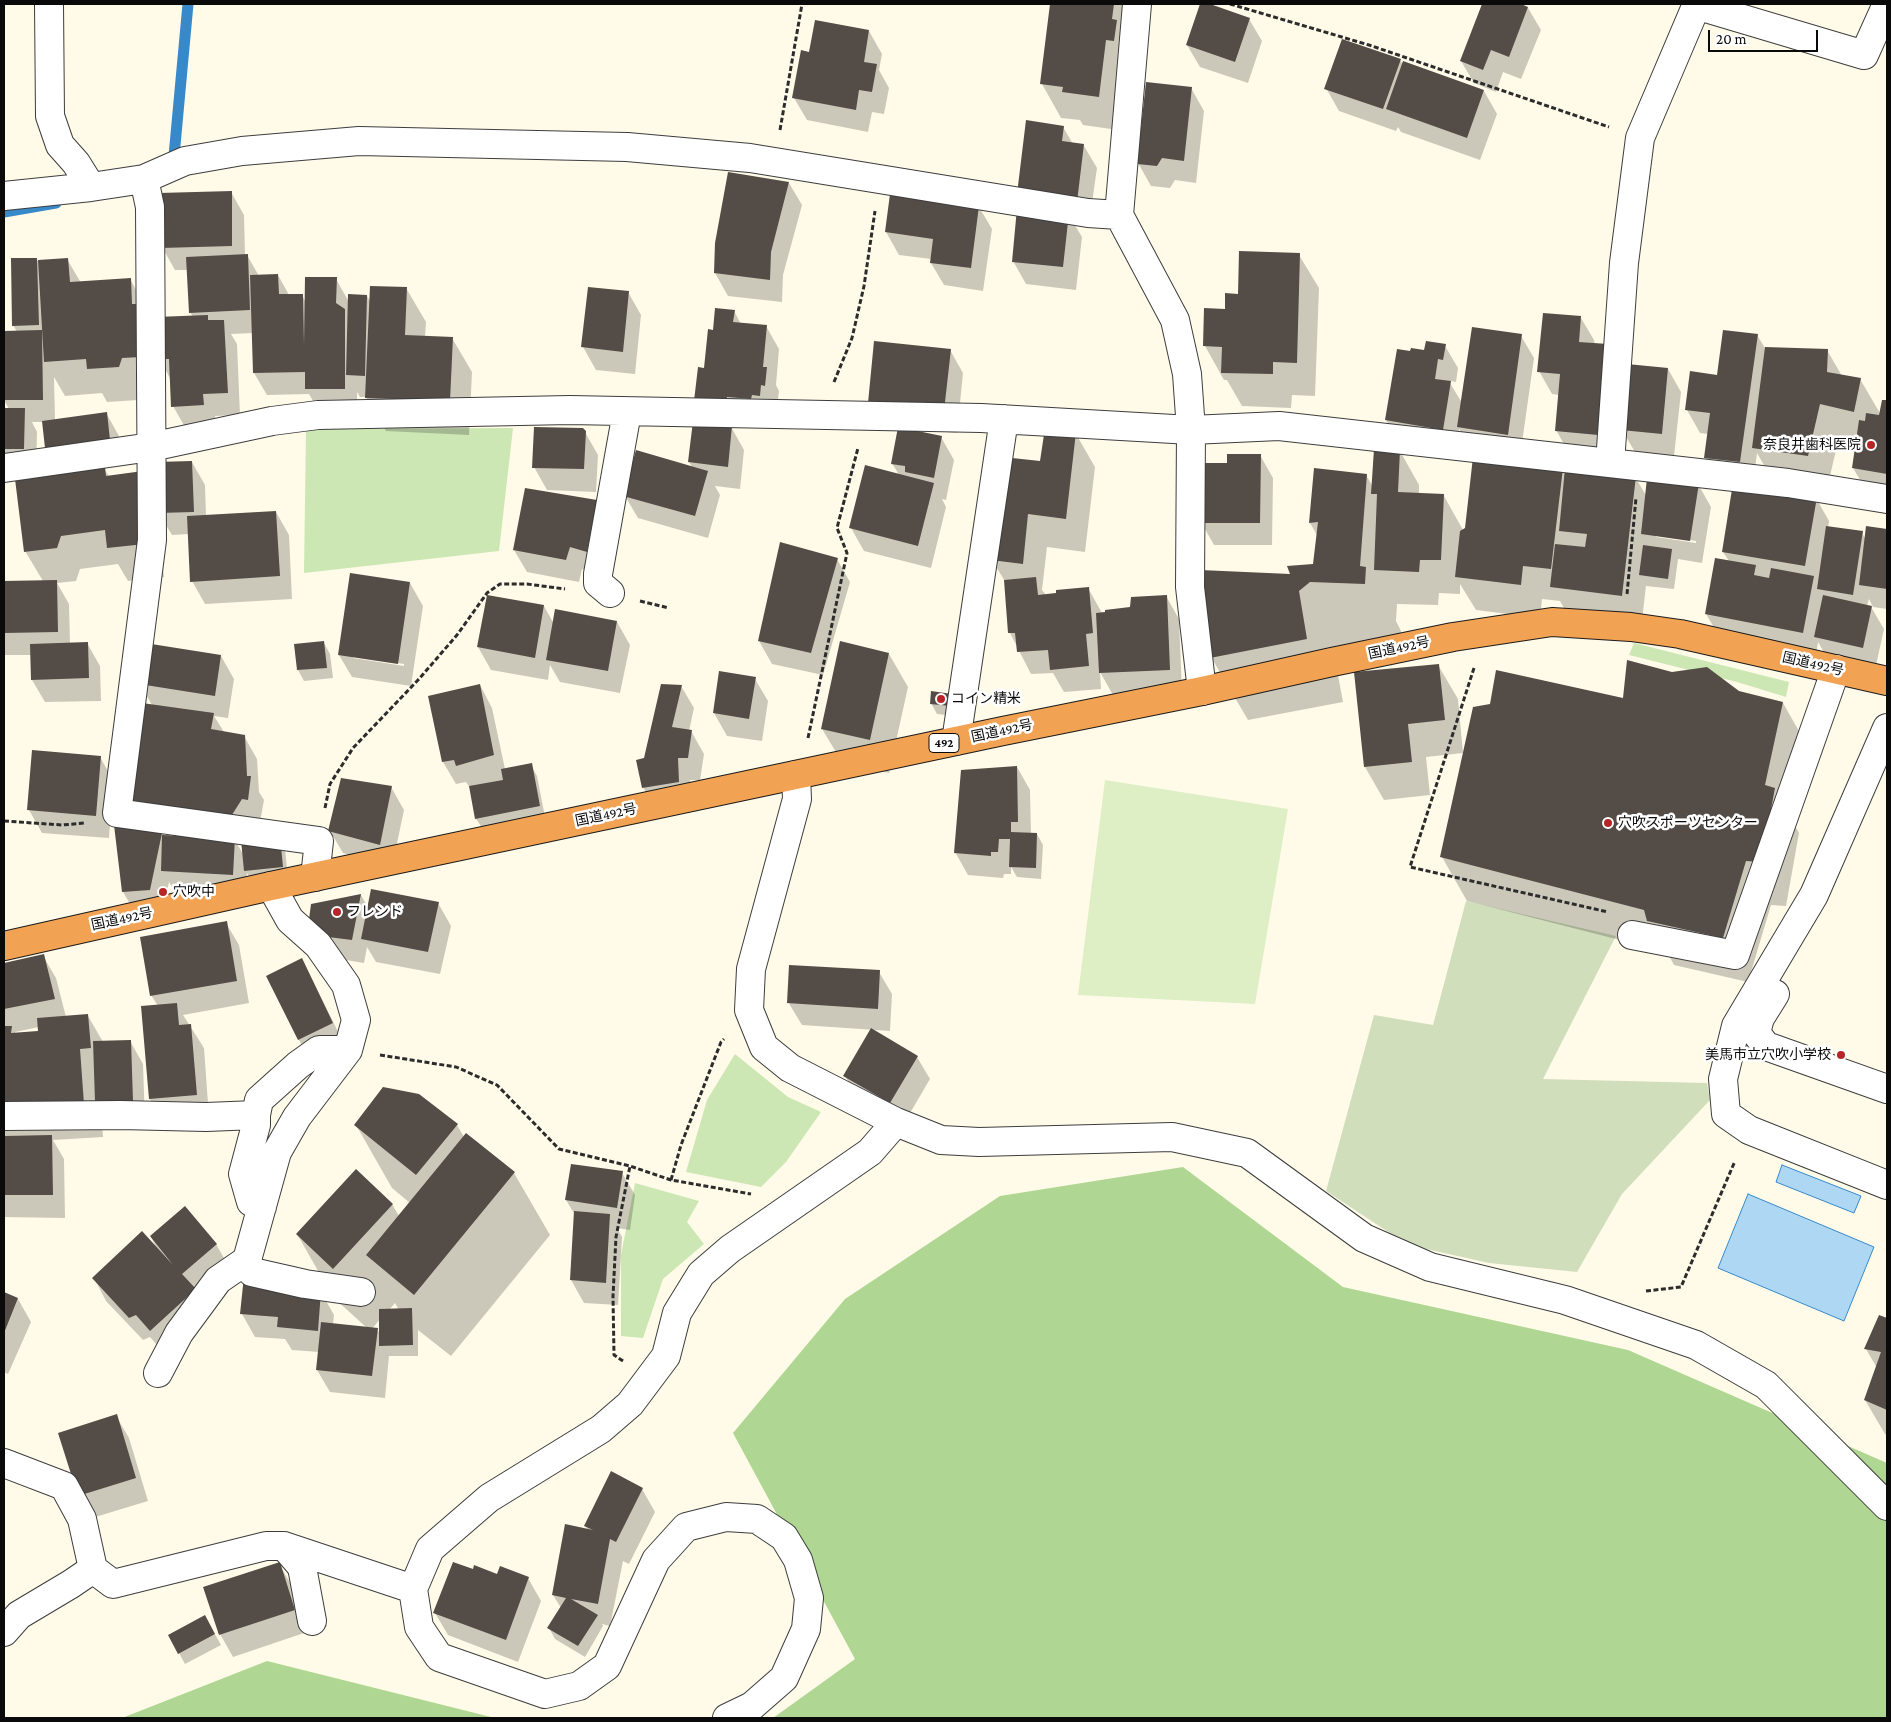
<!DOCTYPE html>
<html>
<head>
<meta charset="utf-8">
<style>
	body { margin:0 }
	#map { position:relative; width:1891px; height:1722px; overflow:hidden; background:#fffbe8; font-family:"Crimson Pro",serif }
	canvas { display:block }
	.frame { position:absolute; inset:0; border:5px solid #0a0a0a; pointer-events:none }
	.scale { position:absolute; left:1708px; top:30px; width:110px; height:22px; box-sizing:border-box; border:2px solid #0a0a0a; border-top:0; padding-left:6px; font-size:15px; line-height:18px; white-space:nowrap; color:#0a0a0a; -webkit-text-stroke:4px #fff; paint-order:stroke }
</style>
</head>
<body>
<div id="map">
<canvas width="1891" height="1722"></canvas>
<div class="frame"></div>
<div class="scale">20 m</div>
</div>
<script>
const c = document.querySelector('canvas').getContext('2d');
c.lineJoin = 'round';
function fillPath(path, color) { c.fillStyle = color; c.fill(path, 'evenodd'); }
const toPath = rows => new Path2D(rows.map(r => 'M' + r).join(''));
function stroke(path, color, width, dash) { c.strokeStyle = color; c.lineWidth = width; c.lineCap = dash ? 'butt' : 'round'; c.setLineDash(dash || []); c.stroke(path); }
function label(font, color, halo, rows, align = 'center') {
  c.font = font + ' "Crimson Pro","Noto Sans JP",serif'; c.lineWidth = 5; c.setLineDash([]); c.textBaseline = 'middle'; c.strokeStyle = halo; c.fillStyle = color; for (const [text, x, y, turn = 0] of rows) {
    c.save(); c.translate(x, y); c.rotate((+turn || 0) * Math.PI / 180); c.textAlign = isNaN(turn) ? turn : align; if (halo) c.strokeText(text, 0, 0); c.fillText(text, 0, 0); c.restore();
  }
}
fillPath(toPath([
	[513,428,499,551,304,573,306,429],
	[1634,643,1789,682,1786,697,1737,682,1629,655],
	[735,1054,788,1097,821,1112,786,1162,761,1187,686,1172,707,1100],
	[635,1183,699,1201,687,1222,704,1244,663,1279,643,1338,621,1336,621,1255]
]), '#cce7b4');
fillPath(toPath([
	[1183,1167,1343,1287,1628,1350,1887,1463,1887,1718,773,1718,855,1659,733,1433,845,1299,1000,1196],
	[267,1661,495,1718,122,1718]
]), '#afd793');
fillPath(toPath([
	[1466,901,1616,936,1543,1079,1707,1083,1710,1100,1622,1194,1577,1272,1489,1263,1408,1245,1326,1191,1374,1015,1433,1025]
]), '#d1debc');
fillPath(toPath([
	[1105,780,1288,809,1255,1004,1078,995]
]), '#deeec5');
const water = toPath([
	[1782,1165,1861,1196,1854,1213,1776,1182,1782,1165],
	[1748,1194,1874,1247,1844,1321,1718,1268,1748,1194]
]);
fillPath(water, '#aed7f4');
stroke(water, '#3789ca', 1);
fillPath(toPath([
	[1052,4,1128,4,1118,130,1083,125,1080,120,1061,118,1042,84],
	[1201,4,1206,4,1249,19,1262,41,1248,83,1200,67,1187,45],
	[1483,4,1518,4,1528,8,1541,30,1521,79,1503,72,1496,92,1474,83,1461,61],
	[869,31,882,54,879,70,889,88,884,114,872,112,868,132,807,120,794,98,810,53],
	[1400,60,1403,65,1484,91,1497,114,1480,160,1401,132,1398,127,1396,131,1339,111,1326,88],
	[1191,88,1204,111,1196,183,1175,180,1170,188,1151,186,1138,163],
	[1063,127,1073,144,1084,146,1097,168,1089,224,1073,222,1082,237,1076,290,1026,284,1013,261],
	[789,183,802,205,783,275,782,302,728,296,715,273,716,243],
	[231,192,244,215,245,255,247,255,259,276,278,275,289,295,302,295,305,301,336,279,349,302,367,296,371,303,406,288,426,322,425,337,452,338,472,372,469,435,386,431,366,397,360,397,357,392,357,411,319,411,309,394,267,395,254,373,253,333,231,334,237,344,240,415,215,416,216,428,186,429,173,406,171,380,158,356,138,400,107,402,102,393,65,396,54,377,55,420,106,413,119,436,122,462,60,470,46,448,43,422,32,422,37,432,36,472,4,471,4,409,9,409,4,400,4,332,17,332,13,325,36,259,37,261,67,259,81,283,130,279,149,313,150,328,193,317,190,312,188,270,175,270,162,247],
	[979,207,992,229,983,291,944,285,931,263,931,259,899,255,886,232],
	[1299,255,1319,288,1315,396,1292,395,1291,408,1242,406,1227,380,1224,380,1205,346,1226,310,1239,295],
	[628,292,641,315,635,374,596,370,583,347],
	[734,311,741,324,766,326,779,349,776,385,779,391,777,408,730,425,744,450,740,489,715,486,720,495,708,538,638,518,625,496,693,468,689,462,694,422,715,331],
	[1581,318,1594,340,1611,457,1569,453,1556,430,1559,395,1552,394,1539,371],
	[1757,335,1765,348,1827,350,1842,376,1860,379,1881,415,1883,402,1887,402,1887,494,1866,490,1853,468,1857,441,1839,437,1827,489,1773,481,1757,453,1753,484,1718,480,1705,457,1708,434,1700,433,1687,410],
	[1521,336,1534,358,1520,457,1471,449,1459,429,1456,452,1399,443,1386,420,1412,353,1425,351,1445,346,1458,368,1456,382,1451,381,1450,383,1462,403],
	[876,342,950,350,963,373,957,433,904,428,903,429,941,437,954,460,946,500,942,499,946,507,931,568,864,551,851,528,866,467,899,475,892,463,899,427,882,425,869,403],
	[1668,369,1681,392,1674,456,1635,452,1622,430],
	[585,432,598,455,596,492,547,490,534,467],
	[1076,434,1095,467,1085,552,1047,547,1042,590,1046,595,1088,588,1102,613,1131,609,1166,596,1179,619,1182,692,1113,695,1100,672,1101,689,1064,692,1053,673,1031,674,1010,633,1006,583,992,560,1041,463],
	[1400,451,1419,485,1419,494,1444,496,1463,530,1562,469,1566,476,1635,477,1647,497,1698,484,1711,507,1702,563,1678,559,1674,589,1646,586,1641,629,1571,621,1560,601,1542,599,1540,618,1476,610,1460,584,1460,594,1439,593,1438,605,1397,604,1396,621,1401,631,1400,646,1347,644,1334,654,1343,702,1248,720,1211,657,1292,575,1314,565,1317,535,1310,523,1366,475,1373,487],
	[1656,535,1696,541,1696,543,1656,537],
	[1260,455,1273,478,1272,545,1214,545,1201,522,1228,464],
	[192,462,205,485,206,516,276,512,289,535,292,599,205,604,192,581,189,534,172,535,163,520,166,542,160,543,164,577,128,581,118,564,80,569,76,581,57,583,69,604,70,644,87,643,100,666,101,701,45,702,32,680,32,655,4,655,4,582,43,581,25,551,104,469,109,476,142,472],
	[1816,498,1829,521,1828,528,1862,533,1866,540,1868,527,1887,530,1887,609,1873,607,1869,599,1867,606,1873,607,1871,607,1884,629,1875,670,1828,659,1818,642,1816,655,1719,636,1706,614,1729,561,1723,552],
	[596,501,609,524,600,574,582,569,579,582,527,572,514,550],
	[837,559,850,582,823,675,772,664,759,641],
	[410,583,423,606,411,686,352,677,339,655],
	[353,656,404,664,404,666,353,658],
	[544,606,554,624,617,622,630,645,620,693,560,682,550,665,548,680,491,670,478,647],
	[324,643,330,654,333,678,304,681,298,670,295,645],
	[889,654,908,687,889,773,842,762,822,729],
	[221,656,234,679,228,718,214,716,224,732,244,736,257,759,259,792,264,800,260,822,234,838,244,856,285,849,288,878,252,881,247,873,245,897,175,893,169,882,162,912,136,914,123,892,162,831,165,836,227,838,143,822,130,799,152,705,140,684],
	[1438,665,1458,699,1463,753,1426,757,1430,795,1384,800,1365,767],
	[755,679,768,701,762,741,727,736,714,713],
	[480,685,492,708,505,769,531,765,537,776,545,817,483,829,476,819,470,788,466,782,456,784,443,762],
	[681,686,694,708,689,731,691,731,704,754,700,780,690,780,691,805,656,810,643,787,645,759],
	[1624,699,1783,703,1808,747,1792,820,1799,833,1786,906,1771,905,1748,982,1674,965,1667,952,1467,901,1442,857],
	[931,703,958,706,957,716,937,714],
	[100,757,113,780,109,838,42,833,29,810],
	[1017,767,1030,790,1031,834,1037,834,1043,845,1041,879,1017,877,1011,867,1011,874,1004,874,1003,878,968,875,955,852],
	[391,787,404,810,392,867,343,853,330,831],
	[361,895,369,909,438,903,451,926,440,974,376,962,367,947,364,963,334,958,312,905],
	[226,923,239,945,249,1003,183,1015,204,1048,209,1117,163,1121,150,1099,158,1006,151,995],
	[43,956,56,978,66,1017,88,1016,103,1042,130,1041,143,1064,145,1123,101,1110,103,1137,53,1140,64,1159,65,1218,4,1217,4,964],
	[39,1027,39,1032,16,1034,15,1032],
	[301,960,314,983,345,1046,312,1062,299,1040,268,976],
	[879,972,892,994,890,1031,802,1025,788,1002],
	[917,1057,930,1079,903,1125,858,1098,845,1076],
	[356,1125,457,1125,464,1137,514,1173,550,1235,451,1356,418,1330,418,1356,389,1356,385,1398,330,1392,317,1370,319,1352,292,1350,285,1339,255,1337,242,1314,245,1278,321,1292,334,1315,333,1324,367,1328,333,1297,297,1234,392,1204,399,1216,410,1203,392,1188],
	[395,1303,399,1310,389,1310],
	[380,1319,381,1336,377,1329,372,1329],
	[622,1173,635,1195,630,1230,617,1228,622,1237,618,1305,584,1303,571,1280,575,1215,566,1200],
	[151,1237,216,1244,229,1267,164,1353,150,1337,143,1340,106,1301,94,1278,157,1249],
	[4,1293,18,1299,31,1322,8,1374,4,1372],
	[1879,1317,1887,1319,1887,1435,1885,1434,1865,1400,1877,1368,1866,1349],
	[116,1416,129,1438,148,1501,92,1518,59,1434],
	[642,1489,655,1512,629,1564,623,1561,610,1626,602,1624,603,1626,585,1657,555,1639,549,1628,561,1608,553,1595,588,1530,585,1525],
	[279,1564,292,1586,307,1632,233,1657,220,1634],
	[474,1571,528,1578,541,1601,518,1662,448,1635,435,1613],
	[211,1627,221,1645,185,1664,179,1653]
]), '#0003');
stroke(toPath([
	[172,162,174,156,188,4],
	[4,212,56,203]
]), '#3789ca', 11);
fillPath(toPath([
	[1050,4,1114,4,1112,19,1117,20,1114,41,1106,40,1099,97,1062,92,1063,87,1040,84],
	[1200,4,1210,4,1250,18,1235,62,1186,45],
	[1482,4,1521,4,1528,7,1509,57,1491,50,1483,70,1460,61],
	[815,20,869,30,864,62,877,64,872,92,859,90,856,110,792,98,801,50,809,52],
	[1342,39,1401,59,1383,109,1324,89],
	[1403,61,1484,90,1467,138,1386,109],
	[1146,82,1192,87,1184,161,1162,158,1157,166,1137,164],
	[1026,120,1064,126,1062,141,1084,144,1077,202,1017,194],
	[728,172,789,182,771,252,770,280,714,273,715,243],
	[232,191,232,246,161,248,159,193],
	[890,194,979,206,971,268,930,263,933,239,885,232],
	[1017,208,1069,213,1063,267,1012,262],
	[1239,251,1300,253,1297,363,1273,362,1273,374,1221,373,1222,347,1203,346,1204,308,1225,309,1225,293,1238,294],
	[248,254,250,310,189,313,186,257],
	[11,258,37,258,39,325,12,326],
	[68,258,70,282,131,278,132,304,138,304,141,357,122,358,119,367,87,369,86,359,44,362,38,260],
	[278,274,279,294,303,294,304,345,305,277,337,277,336,303,345,309,345,389,305,389,305,372,253,373,250,275],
	[370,286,407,287,405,335,453,337,450,401,365,398],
	[588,287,629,291,623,352,581,347],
	[348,294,367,295,365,376,346,375],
	[715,308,735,310,733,322,767,325,763,367,767,367,765,386,761,385,760,396,752,395,751,399,727,397,726,404,694,401,698,367,704,368,708,329,713,330],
	[1543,313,1581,316,1579,342,1608,344,1598,435,1555,431,1560,374,1537,372],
	[208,315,208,320,224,320,228,393,203,394,204,405,171,407,169,359,158,359,156,317],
	[1472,327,1522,334,1508,435,1457,427],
	[42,330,43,400,4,400,4,331],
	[1723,330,1758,334,1740,462,1704,458,1710,413,1685,410,1690,371,1717,375],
	[874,341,951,349,944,411,868,403],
	[1426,341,1446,344,1443,360,1438,359,1435,379,1451,381,1443,430,1385,420,1397,349,1410,351,1411,348,1424,350],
	[1765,347,1828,349,1827,372,1861,378,1854,412,1820,404,1808,456,1752,448],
	[1627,364,1668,368,1662,434,1621,430],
	[1882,400,1887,400,1887,474,1852,468,1859,420,1865,421,1866,413,1879,415],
	[4,408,25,408,24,449,4,449],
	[107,412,110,440,45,448,42,421],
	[693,421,732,426,728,467,688,462],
	[534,427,583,428,586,431,584,469,532,468],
	[898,427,942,436,934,478,905,472,905,466,891,464],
	[1045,428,1076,432,1066,519,1028,514,1023,564,991,560,1003,457,1040,461],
	[1374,449,1400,450,1398,492,1444,494,1441,560,1420,560,1419,572,1374,570,1377,494,1371,494],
	[636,450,708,471,695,516,623,496],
	[1227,454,1261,454,1260,523,1200,523,1200,463,1227,463],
	[1473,457,1563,468,1551,569,1523,566,1521,585,1455,577,1460,531,1465,528],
	[192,461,194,512,158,513,156,462],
	[865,465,934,483,918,546,849,528],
	[105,467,106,476,143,471,145,544,107,548,105,530,61,536,57,548,24,552,15,479],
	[1314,468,1367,474,1360,566,1366,567,1365,584,1310,582,1299,591,1307,639,1210,658,1200,570,1290,574,1287,566,1313,564,1318,522,1309,523],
	[1565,468,1636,476,1622,596,1550,587,1555,544,1585,547,1587,534,1559,531],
	[1647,478,1699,483,1690,541,1641,534],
	[1733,483,1817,497,1805,566,1722,552],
	[525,488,597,500,587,552,570,547,566,560,513,550],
	[276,511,280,576,190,582,187,516],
	[1826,526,1863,531,1853,595,1817,589],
	[1866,526,1887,529,1887,589,1859,585],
	[780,542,838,558,811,653,758,641],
	[1643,545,1672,549,1668,579,1639,575],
	[1715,558,1756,565,1754,575,1769,578,1771,568,1814,576,1803,633,1705,614],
	[350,573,410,582,398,664,338,655],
	[1036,577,1038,595,1056,593,1056,590,1089,587,1093,633,1086,634,1089,666,1050,670,1048,650,1017,652,1015,633,1008,633,1004,580],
	[57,580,58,632,4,633,4,581],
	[487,595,544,605,535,658,477,647],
	[1167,595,1170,670,1099,673,1096,613,1105,612,1105,610,1130,607,1131,597],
	[1823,595,1872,606,1863,648,1814,637],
	[555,609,617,621,608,671,546,660],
	[324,641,327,668,297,670,294,644],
	[840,641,889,653,870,740,821,729],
	[88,642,89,678,31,680,30,644],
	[145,643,221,655,215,696,139,684],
	[1627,660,1672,672,1707,667,1739,691,1783,702,1765,785,1775,788,1761,862,1746,861,1723,938,1647,921,1644,910,1440,857,1473,707,1490,704,1496,670,1623,698],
	[1439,664,1445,720,1408,724,1412,762,1364,767,1354,672],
	[719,671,756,677,749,719,713,713],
	[480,684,494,755,456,766,454,760,442,762,428,696],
	[661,684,682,685,672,727,692,730,688,758,678,758,679,782,642,788,636,760,644,758],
	[931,691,952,694,951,706,930,704],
	[142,703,214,713,211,729,245,735,247,776,251,776,248,800,242,799,230,818,128,800],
	[32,750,101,756,96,816,27,810],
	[532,763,540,806,475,819,469,786,503,780,501,769],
	[1017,766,1018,822,1011,822,1011,832,1037,833,1036,868,1009,867,1010,839,999,839,998,852,991,852,991,856,954,853,961,770],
	[341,778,392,786,380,845,328,831],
	[114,825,162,833,150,890,122,892],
	[162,835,235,838,233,875,161,871],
	[280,836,283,867,244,871,241,840],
	[371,889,439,902,428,952,361,939],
	[361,894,352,940,320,936,308,927,311,904],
	[227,921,237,981,150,996,140,937],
	[44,954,55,999,4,1009,4,963],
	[302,958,333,1023,298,1040,266,976],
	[789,965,880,970,878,1009,787,1003],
	[177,1003,179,1025,191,1024,197,1095,149,1099,141,1006],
	[88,1014,91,1048,80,1049,84,1104,4,1109,4,1026,12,1026,11,1033,38,1031,37,1018],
	[871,1028,918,1056,890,1103,843,1076],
	[131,1040,133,1101,95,1102,93,1041],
	[383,1087,419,1094,458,1124,416,1175,354,1125],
	[466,1133,515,1172,414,1295,366,1255],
	[52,1135,53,1195,4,1195,4,1136],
	[571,1164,623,1171,617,1208,565,1200],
	[356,1169,393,1204,333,1269,296,1234],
	[185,1206,217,1244,182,1274,196,1289,150,1331,136,1315,129,1318,92,1278,142,1231,173,1265,150,1236],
	[574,1211,610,1214,606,1283,570,1280],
	[244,1276,321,1291,318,1331,277,1327,278,1317,240,1314],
	[4,1292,18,1298,4,1333],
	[412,1308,413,1345,379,1346,379,1309],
	[1879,1315,1887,1318,1887,1410,1864,1400,1881,1352,1864,1349],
	[321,1322,378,1328,372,1376,316,1370],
	[117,1414,136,1478,78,1496,58,1433],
	[611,1471,643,1488,616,1542,610,1539,598,1604,571,1599,598,1615,578,1646,547,1628,566,1598,552,1595,565,1524,593,1530,584,1526],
	[280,1562,295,1610,219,1635,203,1587],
	[453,1562,473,1569,474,1565,497,1574,500,1566,529,1577,506,1640,433,1613],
	[205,1615,215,1634,178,1654,168,1635]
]), '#534c47');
const minor = toPath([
	[49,4,50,116,60,145,76,163,91,187],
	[1137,4,1119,215,1175,320,1187,374,1191,430,1190,587,1202,691],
	[1696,5,1864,55,1887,4],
	[144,179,185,161,242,151,359,141,627,147,750,158,1088,213,1119,215],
	[4,196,91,187,144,179,150,207,152,540,117,813,319,841,315,877],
	[1610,463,1624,263,1640,138,1697,4],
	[4,468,151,447,272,421,318,415,570,410,981,418,1191,430,1279,426,1788,483,1887,499],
	[610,593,598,583,598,574,627,412],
	[1887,728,1814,895,1736,1026,1723,1079,1726,1114,1749,1130,1887,1185],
	[956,741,1004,419],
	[796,775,797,799,751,969,749,1010,764,1047,790,1068,896,1122,941,1140,979,1142,1172,1137,1247,1153,1364,1238,1430,1267,1565,1300,1696,1345,1766,1385,1887,1506],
	[1632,935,1735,955,1836,669],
	[1775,994,1760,1018,1756,1033,1766,1046,1887,1089],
	[4,1116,121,1115,206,1117,256,1115],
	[262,1207,251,1202,243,1174,256,1125,256,1115,259,1100,298,1065,319,1050,348,1050],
	[247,1260,252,1272,305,1284,361,1292],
	[158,1373,179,1333,218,1280,247,1260,277,1152,297,1117,348,1050,356,1020,346,985,318,945,290,920,271,886],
	[4,1463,64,1486,82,1519,93,1569,71,1584,19,1615,4,1632],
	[284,1546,413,1589],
	[93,1569,113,1584,266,1546,284,1546,302,1567,312,1621],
	[727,1718,752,1706,784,1678,806,1629,809,1598,798,1560,784,1537,757,1519,726,1517,686,1527,656,1560,607,1666,579,1686,545,1694,439,1657,419,1627,413,1589,430,1549,489,1498,601,1429,630,1404,666,1356,677,1313,701,1274,730,1249,870,1152,896,1122]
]);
const highway = toPath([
	[4,946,271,886,1003,731,1202,691,1332,662,1453,637,1552,622,1631,627,1680,634,1887,681]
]);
stroke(minor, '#3d3d3d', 30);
stroke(highway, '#1b1b1b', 30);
stroke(toPath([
	[1230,4,1369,45,1609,127],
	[780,130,802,4],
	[834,382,852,338,864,286,875,211],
	[1627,594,1636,498],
	[640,601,669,608],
	[1474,668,1410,867,1608,912],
	[808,738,847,553,837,528,858,448],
	[325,808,330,784,353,748,419,679,457,635,487,593,500,584,527,584,565,589],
	[4,821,62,825,85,823],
	[380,1055,456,1067,497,1085,559,1149,630,1166,671,1180,751,1194],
	[671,1180,681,1145,721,1042,724,1039],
	[1646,1291,1681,1287,1735,1161],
	[623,1361,614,1355,613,1296,616,1237,630,1166]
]), '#2c2c2c', 3, [5, 2.5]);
stroke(minor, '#fff', 28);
stroke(highway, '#f2a253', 28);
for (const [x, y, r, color] of [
	[1871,445,5,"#b62627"],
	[941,699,5,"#b62627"],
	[1608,823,5,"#b62627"],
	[163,892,5,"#b62627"],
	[337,912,5,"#b62627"],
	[1841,1055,5,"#b62627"]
]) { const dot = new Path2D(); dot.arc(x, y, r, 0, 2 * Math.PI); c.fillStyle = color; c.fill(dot); stroke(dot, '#fff', 2); }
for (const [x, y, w] of [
	[944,743,30]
]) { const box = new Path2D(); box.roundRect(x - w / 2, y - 9.5, w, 19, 4); c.fillStyle = '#fff'; c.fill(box); stroke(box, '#0a0a0a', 1); }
label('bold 12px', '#0a0a0a', null, [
	["492",944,743]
]);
label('14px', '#0a0a0a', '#fff', [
	["奈良井歯科医院",1861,445,"right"],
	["コイン精米",951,699],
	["穴吹スポーツセンター",1618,823],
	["穴吹中",173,892],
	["フレンド",347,912],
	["美馬市立穴吹小学校",1831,1055,"right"]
], 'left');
label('14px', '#0a0a0a', '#fff', [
	["国道492号",1399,648,-12],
	["国道492号",1813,664,13],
	["国道492号",1002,731,-12],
	["国道492号",606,815,-12],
	["国道492号",122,919,-12]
]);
</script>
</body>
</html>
